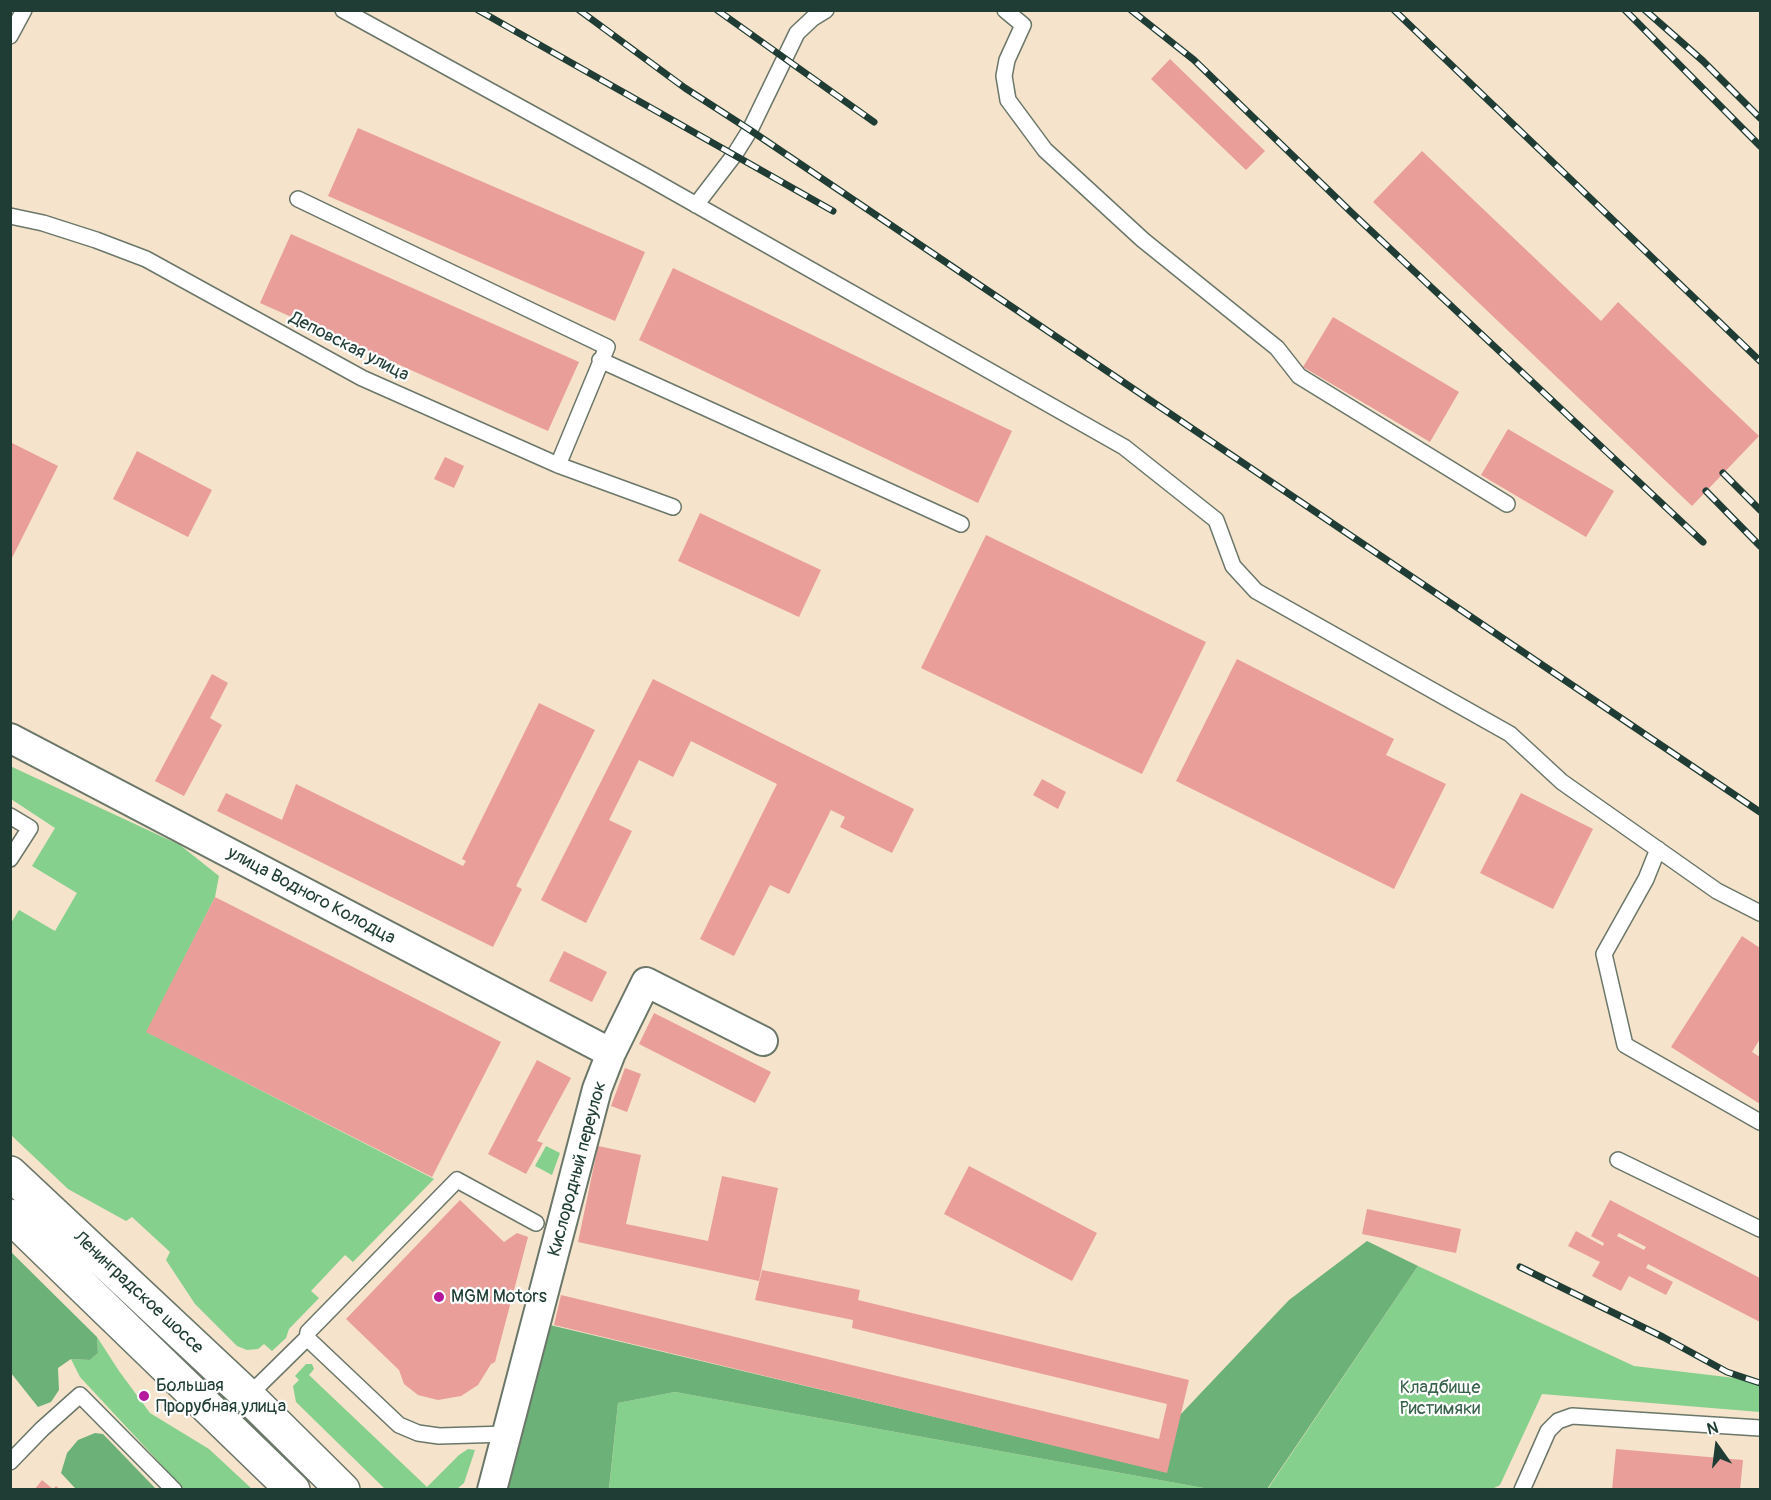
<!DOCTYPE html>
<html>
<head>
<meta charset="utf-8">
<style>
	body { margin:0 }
	#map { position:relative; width:1771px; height:1500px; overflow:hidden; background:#f5e3cb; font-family:Pangolin,sans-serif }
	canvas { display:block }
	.frame { position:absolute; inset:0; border:12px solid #1f3d34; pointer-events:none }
	.north { position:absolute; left:1687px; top:1416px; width:60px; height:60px; -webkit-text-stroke:4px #fff; paint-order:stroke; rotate:346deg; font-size:16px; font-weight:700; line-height:24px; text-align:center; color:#1f3d34 }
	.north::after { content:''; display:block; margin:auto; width:21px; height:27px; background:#1f3d34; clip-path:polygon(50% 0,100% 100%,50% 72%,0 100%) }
</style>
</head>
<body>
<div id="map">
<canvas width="1771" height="1500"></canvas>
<div class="frame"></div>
<div class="north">N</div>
</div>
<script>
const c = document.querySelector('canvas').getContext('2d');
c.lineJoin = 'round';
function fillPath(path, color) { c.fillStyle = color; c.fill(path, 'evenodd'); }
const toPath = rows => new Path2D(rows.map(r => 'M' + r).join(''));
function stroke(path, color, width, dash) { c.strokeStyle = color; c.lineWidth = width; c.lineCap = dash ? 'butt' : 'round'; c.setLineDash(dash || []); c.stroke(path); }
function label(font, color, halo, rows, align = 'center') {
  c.font = font + ' Pangolin,sans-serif'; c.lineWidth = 4.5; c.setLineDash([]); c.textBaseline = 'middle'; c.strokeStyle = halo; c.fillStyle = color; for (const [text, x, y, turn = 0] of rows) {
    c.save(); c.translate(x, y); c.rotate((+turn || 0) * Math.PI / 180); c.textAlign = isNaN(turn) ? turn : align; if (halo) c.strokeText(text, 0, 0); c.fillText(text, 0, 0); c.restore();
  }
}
fillPath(toPath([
	[10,766,180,845,219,876,215,897,147,1032,434,1179,353,1262,345,1255,311,1291,319,1298,289,1329,286,1338,272,1351,264,1344,258,1349,247,1350,237,1346,195,1304,166,1260,170,1252,132,1217,126,1221,68,1189,11,1135,11,923,19,910,55,931,77,893,32,866,55,828,11,799],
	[546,1146,560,1153,552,1175,535,1166],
	[1418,1266,1634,1366,1760,1381,1760,1412,1542,1394,1500,1485,1492,1489,1267,1490],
	[97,1337,119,1371,150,1413,209,1449,252,1489,184,1489,80,1377,71,1359,90,1360,98,1353],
	[306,1364,312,1364,314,1369,309,1375,427,1487,459,1455,468,1449,475,1450,464,1483,457,1489,385,1489,296,1402,293,1386,299,1380,295,1376],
	[675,1392,1209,1489,609,1490,618,1403]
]), '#85d08c');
fillPath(toPath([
	[1367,1241,1418,1266,1267,1489,1209,1489,675,1392,618,1403,609,1489,508,1490,550,1325,1166,1472,1180,1415,1289,1300],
	[11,1252,97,1337,98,1353,90,1360,71,1359,58,1368,59,1390,51,1402,38,1407,11,1373],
	[95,1433,103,1434,156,1489,77,1490,73,1486,61,1473,67,1453,78,1440]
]), '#6cb278');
fillPath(toPath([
	[1170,59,1265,151,1246,170,1151,79],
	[358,128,645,252,615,321,328,196],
	[1422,151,1601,321,1618,302,1759,436,1692,506,1373,202],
	[291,234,579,362,548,431,260,303],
	[673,268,1012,431,978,503,639,340],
	[1333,317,1459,392,1430,442,1303,367],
	[1508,429,1614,491,1586,537,1481,475],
	[10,442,58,466,10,562],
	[137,451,212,490,188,537,113,499],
	[445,457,464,466,454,488,434,479],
	[700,513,821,570,799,617,678,561],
	[986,535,1206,642,1142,774,921,668],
	[1237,659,1394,739,1386,755,1446,784,1394,889,1176,781],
	[212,674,228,683,210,718,222,725,184,796,155,781],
	[653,679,914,809,892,853,840,827,845,817,831,810,789,894,770,885,734,956,700,939,777,784,691,741,673,777,639,760,609,820,632,831,586,923,541,900],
	[539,703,595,730,516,886,522,889,493,947,217,811,226,793,282,820,296,784,463,866,466,861,462,859],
	[1042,779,1066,792,1058,809,1033,795],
	[1521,793,1593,829,1553,909,1480,873],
	[215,897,501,1042,432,1177,146,1032],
	[1742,936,1760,948,1760,1039,1752,1052,1760,1057,1760,1104,1671,1047],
	[564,951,607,972,592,1002,549,981],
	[654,1013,771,1072,755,1103,639,1044],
	[537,1060,571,1078,537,1141,543,1143,526,1174,488,1154],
	[625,1068,641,1074,627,1112,611,1106],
	[598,1146,641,1155,626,1224,708,1241,722,1176,778,1188,759,1281,578,1242],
	[969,1166,1097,1233,1072,1281,944,1214],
	[460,1200,504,1242,517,1233,528,1237,495,1362,491,1364,478,1385,461,1396,438,1400,418,1395,404,1384,399,1370,346,1319],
	[1610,1200,1760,1278,1760,1322,1648,1264,1646,1268,1673,1282,1666,1295,1629,1276,1621,1291,1592,1276,1600,1262,1568,1246,1576,1231,1603,1246,1604,1243,1591,1236],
	[1619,1233,1646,1247,1644,1250,1617,1236],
	[1367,1209,1461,1229,1456,1253,1362,1234],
	[762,1270,860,1290,858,1300,1189,1380,1167,1473,554,1325,561,1295,1159,1439,1167,1404,852,1328,853,1320,755,1300],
	[1616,1449,1743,1460,1740,1490,1612,1490],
	[42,1480,53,1489,56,1486,61,1490,34,1490]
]), '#e99e9a');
const service = toPath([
	[343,10,647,177,1124,447,1216,520,1233,566,1256,591,1510,734,1562,782,1717,891,1760,913],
	[1005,10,1023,25,1007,60,1004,76,1008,100,1045,150,1143,240,1277,348,1299,376,1507,504],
	[10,36,24,10],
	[298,199,607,347,558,465],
	[696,205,735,154,750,130,797,33,813,18,826,10],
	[10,216,43,223,96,240,146,259,362,378,558,465,673,507],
	[600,360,961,524],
	[10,816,30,828,10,859],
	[1658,849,1646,879,1604,954,1625,1045,1760,1122],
	[1618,1160,1760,1229],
	[248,1396,307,1338],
	[507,1434,439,1436,418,1433,399,1425,307,1338,308,1332,457,1180,536,1223],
	[10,1462,42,1429,80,1395,174,1490],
	[1522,1490,1548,1431,1558,1421,1572,1416,1760,1428]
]);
const minor = toPath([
	[10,738,611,1053],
	[492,1490,597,1089,611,1053,646,982,763,1041]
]);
const primary = toPath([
	[10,1173,248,1396,343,1490],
	[10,1216,293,1490]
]);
stroke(service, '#6a7769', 18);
stroke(minor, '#6a7769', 32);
stroke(primary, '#6a7769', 36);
stroke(service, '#fff', 15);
stroke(minor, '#fff', 28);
stroke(primary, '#fff', 33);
const rail = toPath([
	[478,10,833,211],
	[579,10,685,88,750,130,1760,812],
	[717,10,874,122],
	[1131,10,1194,60,1352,213,1703,542],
	[1394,10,1760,361],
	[1625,10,1760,146],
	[1645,10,1703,61,1760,118],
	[1723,473,1760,510],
	[1706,491,1760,546],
	[1520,1267,1663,1337,1727,1372,1760,1383]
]);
stroke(rail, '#1f3d34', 7);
stroke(rail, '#fff', 4.5, [14]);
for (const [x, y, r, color] of [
	[439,1297,6,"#b5179e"],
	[144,1396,6,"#b5179e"]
]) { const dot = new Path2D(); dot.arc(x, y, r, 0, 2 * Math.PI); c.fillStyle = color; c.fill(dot); stroke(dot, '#fff', 2); }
label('18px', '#1f3d34', '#fff', [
	["Деповская улица",349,347,27],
	["улица Водного Колодца",311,896,28],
	["Кислородный переулок",578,1169,-75],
	["Ленинградское шоссе",138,1293,43]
]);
label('18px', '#1f3d34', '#fff', [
	["MGM Motors",451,1297],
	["Большая",156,1386],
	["Прорубная улица",156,1407]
], 'left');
label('18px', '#38624a', '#fff', [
	["Кладбище",1440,1388],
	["Ристимяки",1440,1409]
]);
</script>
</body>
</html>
